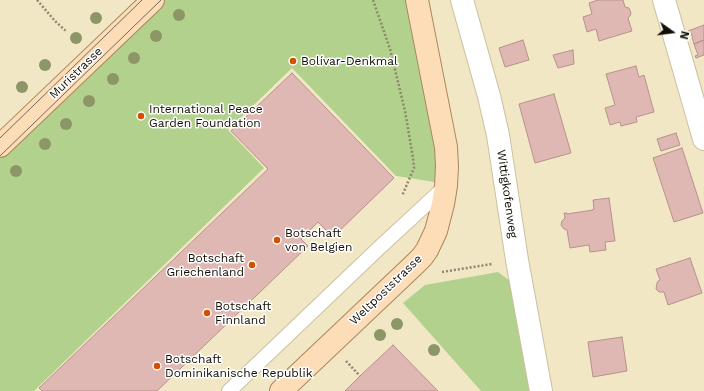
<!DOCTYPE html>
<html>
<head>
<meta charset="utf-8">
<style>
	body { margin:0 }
	#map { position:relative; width:704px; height:391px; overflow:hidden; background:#f2e7c5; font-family:"Work Sans",sans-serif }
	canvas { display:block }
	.north { position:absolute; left:652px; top:12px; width:40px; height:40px; -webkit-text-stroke:3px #fff; paint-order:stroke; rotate:104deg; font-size:11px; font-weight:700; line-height:16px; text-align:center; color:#120e04 }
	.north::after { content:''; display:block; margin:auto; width:14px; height:18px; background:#120e04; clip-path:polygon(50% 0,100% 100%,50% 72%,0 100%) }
</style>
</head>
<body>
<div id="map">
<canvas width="704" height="391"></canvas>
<div class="north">N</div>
</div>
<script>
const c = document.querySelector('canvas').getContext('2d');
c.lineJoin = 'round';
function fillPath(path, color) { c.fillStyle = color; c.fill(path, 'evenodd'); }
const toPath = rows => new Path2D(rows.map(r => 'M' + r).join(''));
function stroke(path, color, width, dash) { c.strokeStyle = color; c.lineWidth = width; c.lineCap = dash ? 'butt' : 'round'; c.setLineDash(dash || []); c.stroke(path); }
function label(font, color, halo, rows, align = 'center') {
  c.font = font + ' "Work Sans",sans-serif'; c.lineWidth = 3; c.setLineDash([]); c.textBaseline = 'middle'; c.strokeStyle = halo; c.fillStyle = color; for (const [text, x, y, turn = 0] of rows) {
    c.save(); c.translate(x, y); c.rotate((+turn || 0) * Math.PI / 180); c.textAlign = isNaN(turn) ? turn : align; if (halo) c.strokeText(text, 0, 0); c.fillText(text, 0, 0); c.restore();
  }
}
fillPath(toPath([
	[157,0,413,0,441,183,396,176,292,68,228,130,264,168,34,391,0,391,0,151],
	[498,272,514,284,535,391,481,391,403,303,425,285]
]), '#b1d18c');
const building = toPath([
	[598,0,623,0,625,7,629,8,631,13,630,16,628,18,632,31,599,41,596,29,587,32,583,17,592,14,589,3,598,0],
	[704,25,704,40,694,44,691,32,689,32,688,31,704,25],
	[523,40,529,60,505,67,499,48,523,40],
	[704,40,704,55,696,58,695,56,698,55,694,44,704,40],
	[573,50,574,64,558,68,553,55,573,50],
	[636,66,639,77,644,75,654,112,636,117,637,122,621,126,620,122,610,125,605,108,615,105,606,74,636,66],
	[292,73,394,178,333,237,318,222,301,239,308,246,157,391,42,391,39,388,268,169,231,131,292,73],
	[554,94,571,153,535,163,519,104,554,94],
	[676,133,680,145,661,151,657,139,676,133],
	[682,148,703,213,674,222,653,158,682,148],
	[609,198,615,241,605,242,606,250,590,252,589,245,570,248,567,230,564,229,561,225,562,221,565,218,564,213,567,213,567,214,593,210,593,209,594,209,593,200,609,198],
	[690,258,702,293,668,305,664,292,659,292,656,289,657,283,658,281,660,280,656,269,690,258],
	[622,337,627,371,593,377,588,342,622,337],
	[393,345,438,391,345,391,360,376,393,345]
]);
fillPath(building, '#dfb7b3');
stroke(building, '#b7918d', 1);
const service = toPath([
	[229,391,379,248,446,186]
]);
const minor = toPath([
	[462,0,489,96,498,135,517,260,541,391],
	[664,0,704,139]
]);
const primary = toPath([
	[0,146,153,0],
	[281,391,415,264,422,257,427,250,436,231,443,204,446,186,447,166,446,147,417,0]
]);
stroke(service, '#cbc09f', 16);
stroke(minor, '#cbc09f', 24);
stroke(primary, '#a9865a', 24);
stroke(toPath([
	[37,0,55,21,66,31],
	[373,0,390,49,405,111,413,158,414,168,402,196],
	[442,272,492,264],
	[346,361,360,376]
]), '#8e866e', 2.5, [2, 2]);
stroke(service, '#fff', 14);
stroke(minor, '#fff', 22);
stroke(primary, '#fdddb8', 22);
stroke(toPath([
	[0,138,142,0],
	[0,156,161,0]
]), '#706955', 1);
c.fillStyle = '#8d9666';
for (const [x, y] of [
	[179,15],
	[96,18],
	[156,36],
	[76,38],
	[134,58],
	[45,65],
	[113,79],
	[22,87],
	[89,101],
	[66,124],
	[45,144],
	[16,171],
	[397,324],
	[380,335],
	[434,350]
]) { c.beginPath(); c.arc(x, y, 6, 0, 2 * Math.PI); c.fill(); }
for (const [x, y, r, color] of [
	[293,61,4,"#d35000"],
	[141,116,4,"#d35000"],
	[277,240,4,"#d35000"],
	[252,265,4,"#d35000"],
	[207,313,4,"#d35000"],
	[157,366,4,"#d35000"]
]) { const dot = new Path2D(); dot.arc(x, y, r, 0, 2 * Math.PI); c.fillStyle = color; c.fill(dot); stroke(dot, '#fff', 1.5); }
label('12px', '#120e04', '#fff', [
	["Bolívar-Denkmal",301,61],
	["International Peace",149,109],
	["Garden Foundation",149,123],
	["Botschaft",285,233],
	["von Belgien",285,247],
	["Botschaft",244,258,"right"],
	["Griechenland",244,272,"right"],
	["Botschaft",215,306],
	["Finnland",215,320],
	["Botschaft",165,359],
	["Dominikanische Republik",165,373]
], 'left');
label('12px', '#120e04', '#fff', [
	["Muristrasse",76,73,-44],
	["Wittigkofenweg",507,194,82],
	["Weltpoststrasse",386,290,-44]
]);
</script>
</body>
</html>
